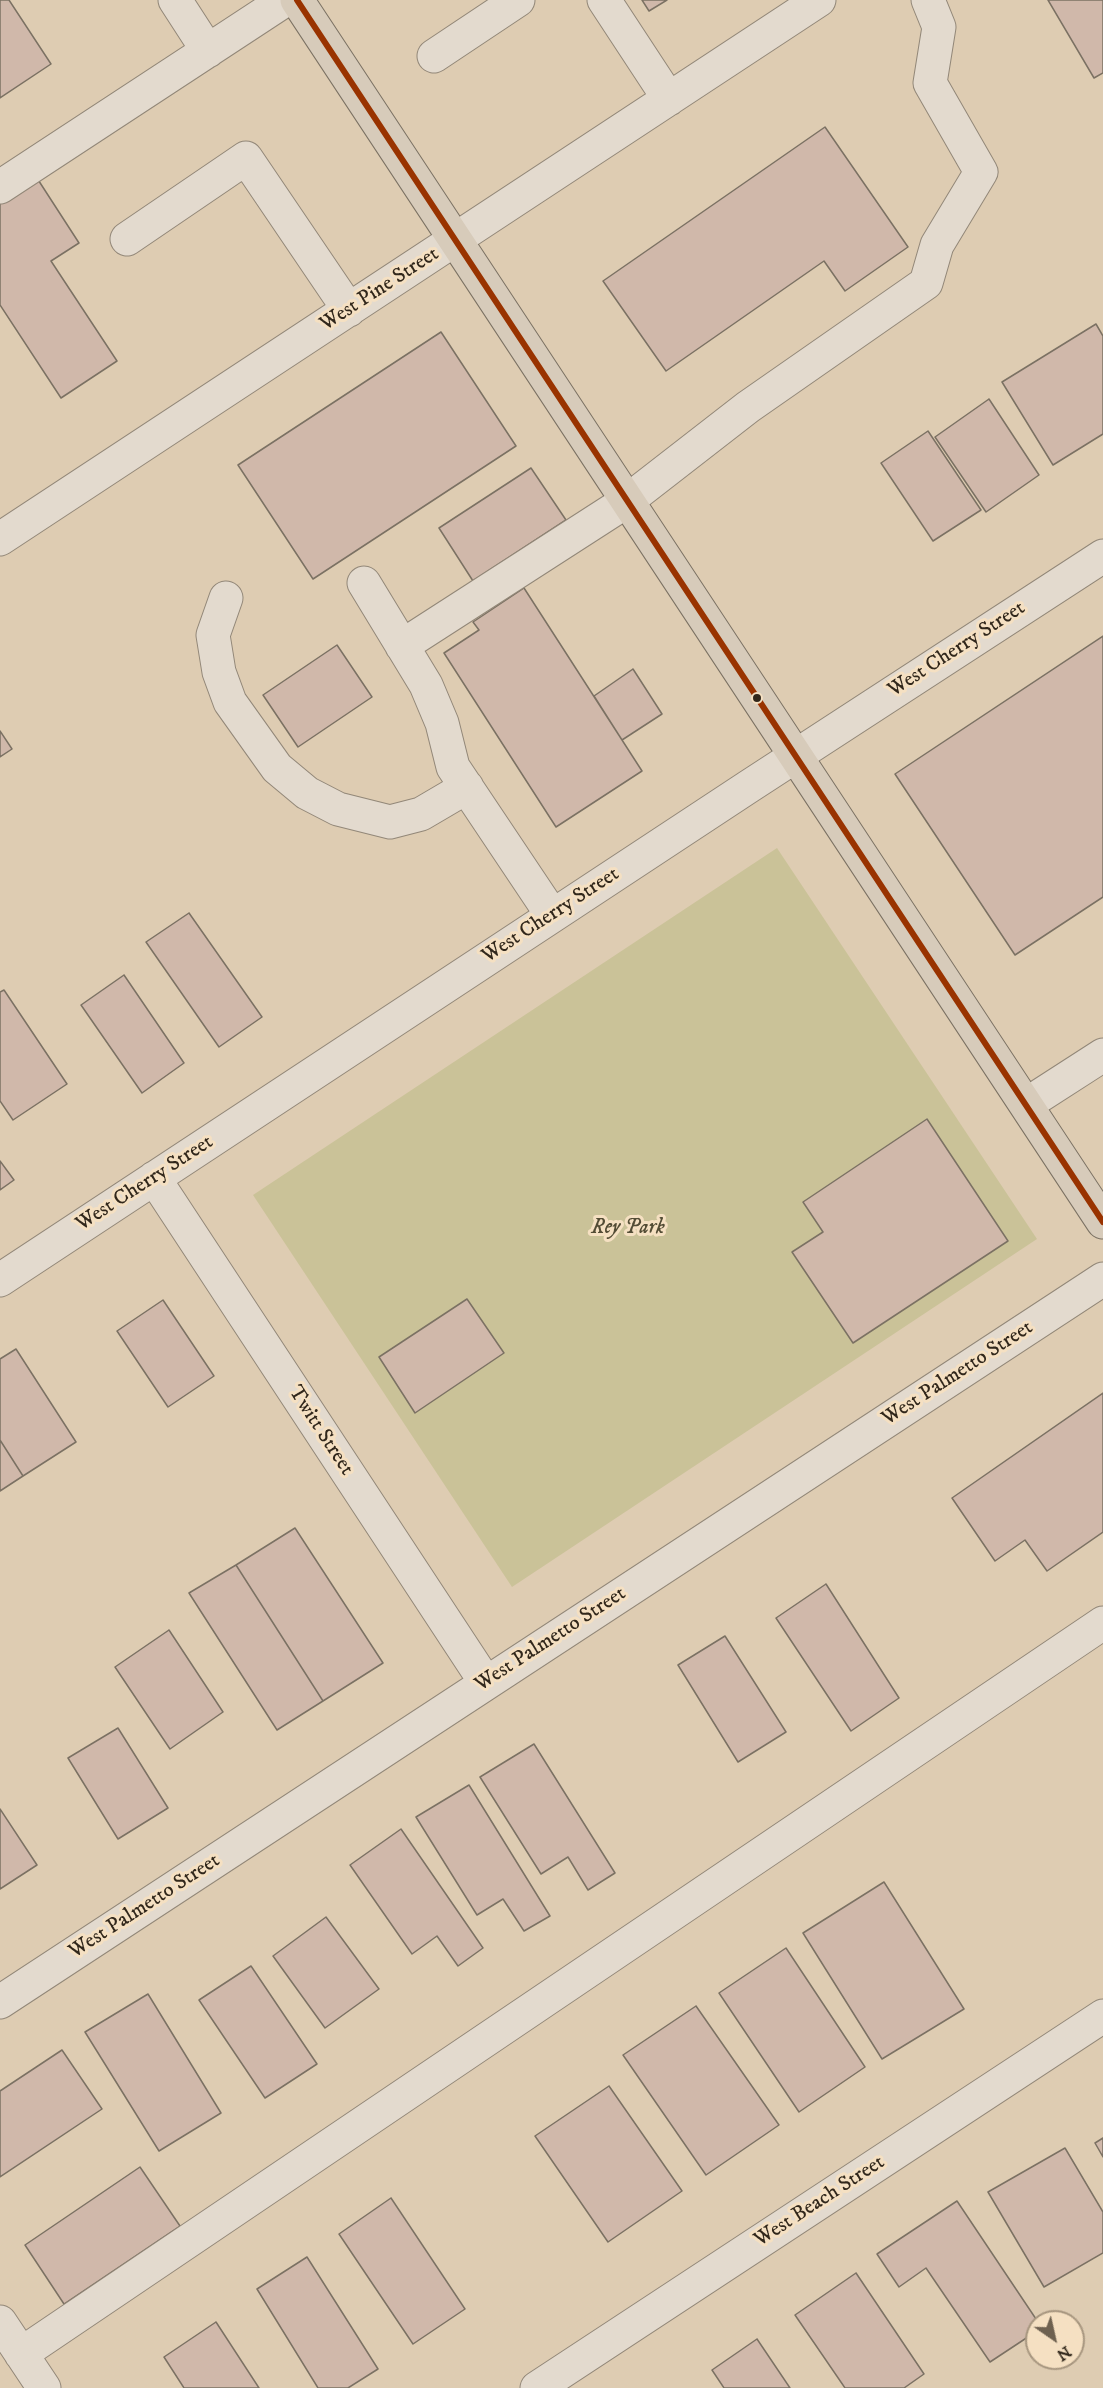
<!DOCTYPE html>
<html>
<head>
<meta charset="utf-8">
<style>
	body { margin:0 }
	#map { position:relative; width:1103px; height:2388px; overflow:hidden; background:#deccb2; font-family:"IM FELL DW Pica",serif }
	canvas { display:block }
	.north { position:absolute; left:1025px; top:2310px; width:60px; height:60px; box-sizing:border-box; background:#f5e0c2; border:2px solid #a7967f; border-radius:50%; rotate:146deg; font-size:16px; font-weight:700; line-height:24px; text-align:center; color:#31271b }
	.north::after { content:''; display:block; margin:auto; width:21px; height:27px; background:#6e6150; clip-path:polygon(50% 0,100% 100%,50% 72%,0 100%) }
</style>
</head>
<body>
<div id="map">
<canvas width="1103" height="2388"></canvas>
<div class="north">N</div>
</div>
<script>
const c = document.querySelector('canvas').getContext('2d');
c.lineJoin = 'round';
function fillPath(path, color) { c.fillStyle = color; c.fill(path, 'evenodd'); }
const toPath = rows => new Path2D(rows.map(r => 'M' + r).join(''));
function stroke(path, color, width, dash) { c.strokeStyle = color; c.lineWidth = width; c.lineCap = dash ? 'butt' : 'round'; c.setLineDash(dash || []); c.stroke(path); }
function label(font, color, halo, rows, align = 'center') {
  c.font = font + ' "IM FELL DW Pica",serif'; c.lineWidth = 6; c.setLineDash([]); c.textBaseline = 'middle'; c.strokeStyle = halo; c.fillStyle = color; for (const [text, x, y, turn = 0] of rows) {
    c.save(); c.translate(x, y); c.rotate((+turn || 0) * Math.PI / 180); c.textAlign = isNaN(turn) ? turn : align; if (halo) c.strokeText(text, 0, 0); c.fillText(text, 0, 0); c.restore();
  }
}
fillPath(toPath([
	[777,848,1037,1239,512,1587,253,1195]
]), '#cac298');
const building = toPath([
	[0,0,9,0,51,64,0,98,0,0],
	[642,0,667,0,649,11,642,0],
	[1048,0,1103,0,1103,73,1094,78,1048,0],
	[825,127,908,247,845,291,824,261,666,371,603,281,825,127],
	[35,175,79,243,51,261,117,361,61,398,0,305,0,199,35,175],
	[1096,324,1103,336,1103,434,1053,465,1002,382,1096,324],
	[441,332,516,446,313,579,238,465,441,332],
	[989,399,1039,475,986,512,935,437,989,399],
	[928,431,981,510,933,541,881,463,928,431],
	[531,468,566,520,473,581,439,528,531,468],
	[524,588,642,771,556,827,444,653,479,630,473,622,524,588],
	[1103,636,1103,897,1015,955,895,774,1103,636],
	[337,645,372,697,298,747,263,695,337,645],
	[633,669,662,714,622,740,594,696,633,669],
	[0,731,12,749,0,757,0,731],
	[189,913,262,1017,219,1047,146,942,189,913],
	[124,975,184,1063,142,1093,81,1005,124,975],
	[4,990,67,1084,13,1120,0,1101,0,992,4,990],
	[927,1119,1008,1241,853,1343,792,1252,823,1232,803,1202,927,1119],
	[0,1161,14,1180,0,1190,0,1161],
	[467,1299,504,1353,415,1413,379,1357,467,1299],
	[163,1300,214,1376,168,1407,117,1331,163,1300],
	[16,1349,76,1442,23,1476,0,1440,0,1359,16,1349],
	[1103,1393,1103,1532,1047,1571,1025,1540,995,1561,952,1498,1103,1393],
	[0,1440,23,1476,0,1491,0,1440],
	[295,1528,383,1663,323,1701,236,1565,295,1528],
	[236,1565,323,1701,277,1730,189,1593,236,1565],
	[826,1584,899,1698,851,1731,776,1618,826,1584],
	[169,1630,223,1712,170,1749,115,1667,169,1630],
	[725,1636,786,1732,738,1762,678,1665,725,1636],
	[118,1728,168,1808,118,1839,68,1758,118,1728],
	[534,1744,615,1873,588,1890,568,1857,541,1874,480,1777,534,1744],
	[469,1785,550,1916,524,1931,503,1899,477,1915,416,1817,469,1785],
	[0,1809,37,1865,0,1889,0,1809],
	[401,1829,483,1948,458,1966,437,1936,412,1954,350,1865,401,1829],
	[884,1882,964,2009,882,2059,803,1933,884,1882],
	[326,1917,379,1989,325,2028,273,1956,326,1917],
	[786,1948,865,2067,799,2112,719,1993,786,1948],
	[251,1966,317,2064,265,2098,199,2000,251,1966],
	[148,1994,221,2113,159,2151,85,2032,148,1994],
	[696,2006,779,2125,706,2175,623,2055,696,2006],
	[62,2050,102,2109,0,2177,0,2091,62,2050],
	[609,2086,682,2191,608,2242,535,2136,609,2086],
	[1103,2138,1103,2157,1095,2143,1103,2138],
	[1065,2148,1103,2212,1103,2253,1044,2287,988,2192,1065,2148],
	[140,2167,180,2226,64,2304,25,2245,140,2167],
	[391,2198,465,2309,413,2344,339,2234,391,2198],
	[957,2201,1038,2322,1037,2331,990,2362,926,2268,899,2287,877,2254,957,2201],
	[307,2257,378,2369,348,2388,318,2388,257,2289,307,2257],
	[856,2273,924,2374,904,2388,845,2388,795,2315,856,2273],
	[216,2322,259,2388,184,2388,164,2357,216,2322],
	[757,2339,790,2388,724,2388,712,2370,757,2339]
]);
fillPath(building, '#d0b8aa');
stroke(building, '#7b7163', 1.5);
const minor = toPath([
	[175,0,208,51],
	[604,0,669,99],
	[434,56,518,0],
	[0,187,285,0],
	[127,239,246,158,349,310],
	[0,539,819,0],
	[364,583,426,685,442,723,453,767,552,915],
	[226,598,213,635,219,672,230,702,277,768,307,793,338,809,390,822,421,814,467,787],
	[402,646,627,501,748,407,926,283,937,245,981,172,930,83,939,27,928,0],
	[1027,1104,1103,1055],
	[154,1178,486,1683],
	[0,1280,748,787,1103,556],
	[0,2002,1103,1279],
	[0,2322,44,2388],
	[21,2354,1103,1623],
	[537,2388,1103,2016]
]);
const major = toPath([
	[297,0,1103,1222]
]);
stroke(minor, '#928778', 35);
stroke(major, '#7b7163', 35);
stroke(minor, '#e3dace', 33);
stroke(major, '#d7cbba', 33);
stroke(toPath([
	[297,0,1103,1222]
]), '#930', 6);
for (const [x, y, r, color] of [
	[757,698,5,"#31271b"]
]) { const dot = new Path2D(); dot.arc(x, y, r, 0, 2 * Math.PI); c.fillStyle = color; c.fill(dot); stroke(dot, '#f5e0c2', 2); }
label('21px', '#31271b', '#f5e0c2', [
	["West Pine Street",380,290,-33],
	["West Cherry Street",957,650,-33],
	["West Cherry Street",551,916,-33],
	["West Cherry Street",145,1184,-33],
	["West Palmetto Street",958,1374,-33],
	["Twitt Street",320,1431,57],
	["West Palmetto Street",551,1640,-33],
	["West Palmetto Street",145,1907,-33],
	["West Beach Street",820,2202,-33]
]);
label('italic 21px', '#534c35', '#f5e0c2', [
	["Rey Park",628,1229]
]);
</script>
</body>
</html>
